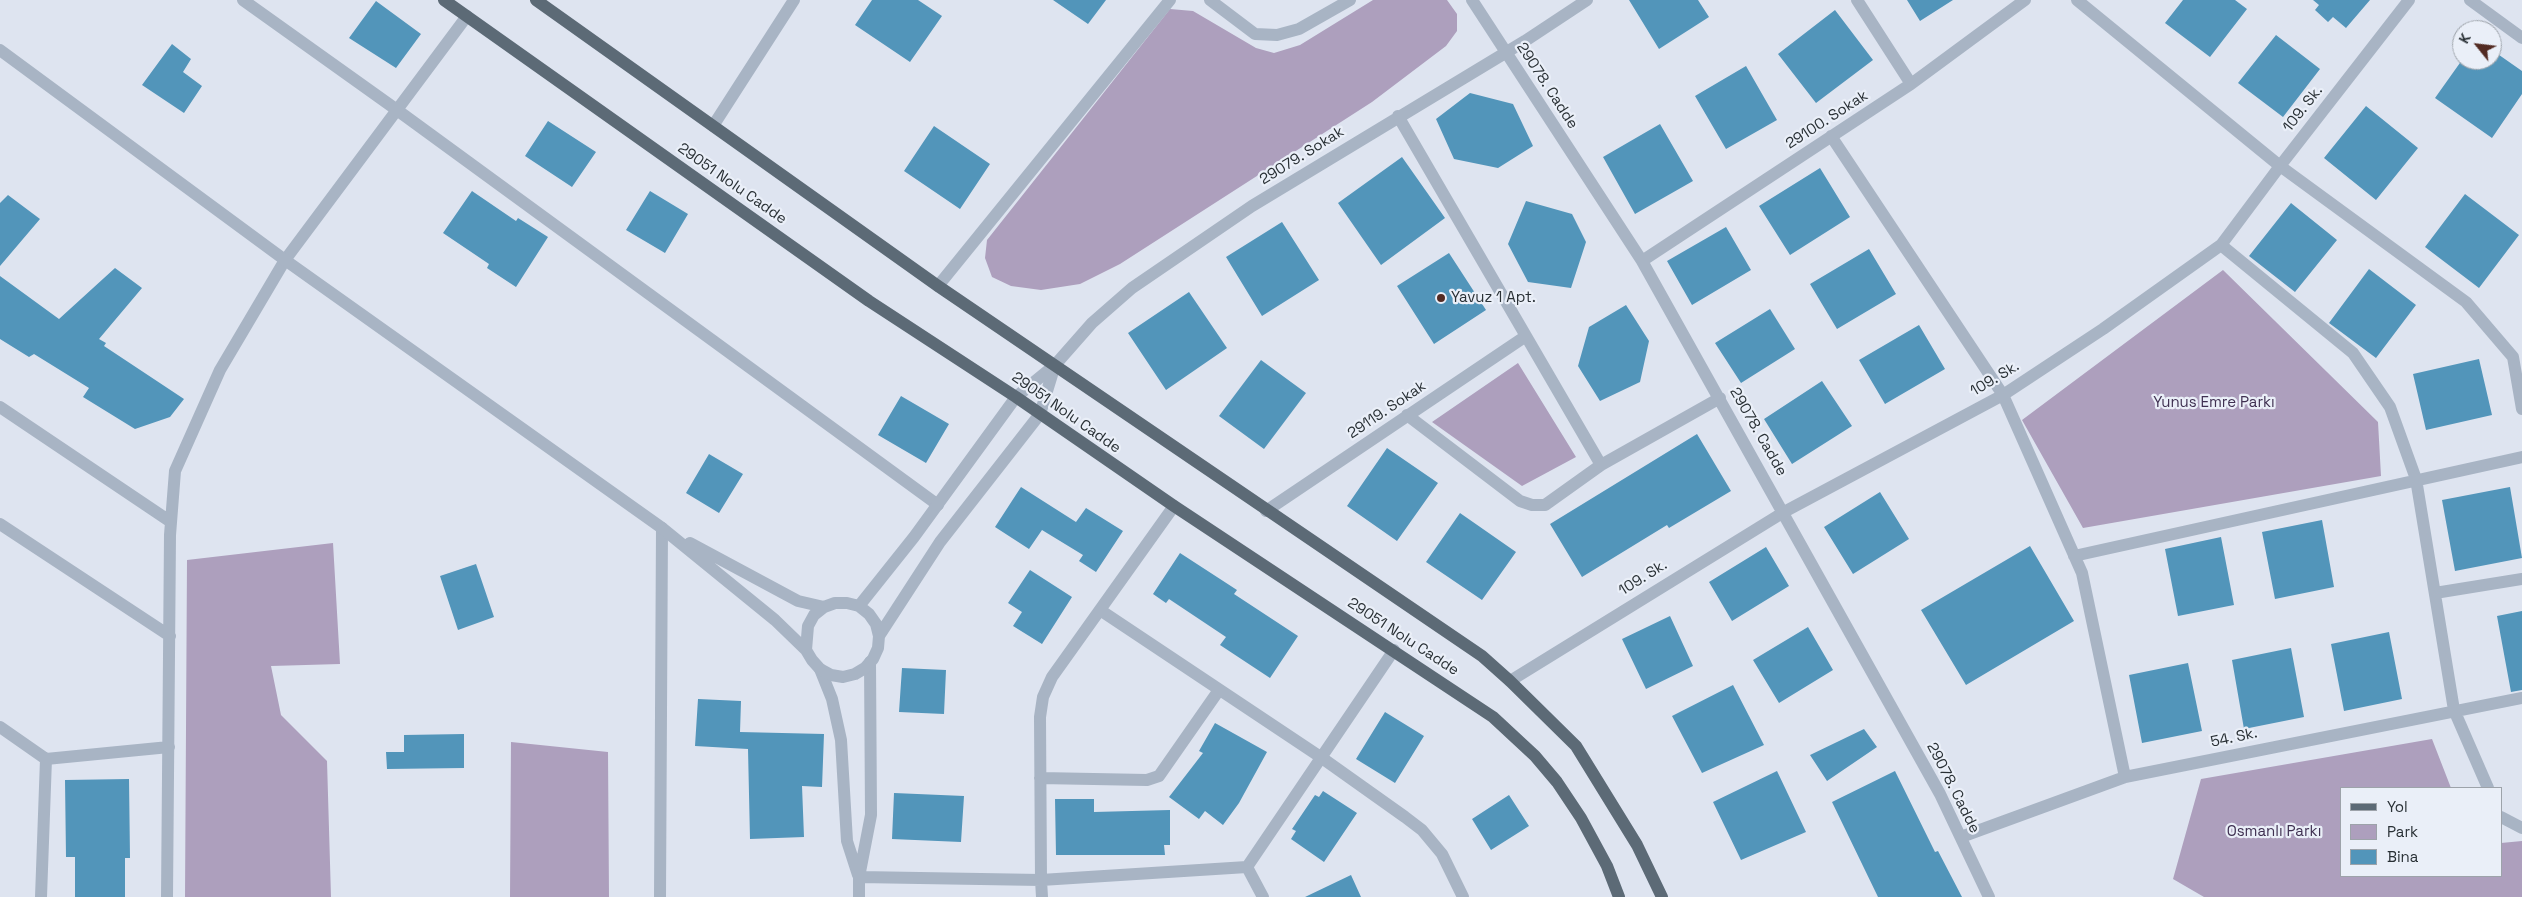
<!DOCTYPE html>
<html>
<head>
<meta charset="utf-8">
<style>
	body { margin:0 }
	#map { position:relative; width:2522px; height:897px; overflow:hidden; background:#dee4f0; font-family:"Space Grotesk",sans-serif }
	canvas { display:block }
	.legend { position:absolute; left:2340px; top:787px; width:162px; height:90px; box-sizing:border-box; background:#eaeff8; border:1px solid #9da3aa; margin:0; padding:6px 9px; list-style:none; font-size:15px; color:#293035 }
	.legend li { display:flex; align-items:center; gap:10px; height:25px }
	.legend b { width:25px; border:1px solid #9da3aa }
	.north { position:absolute; left:2452px; top:20px; width:50px; height:50px; box-sizing:border-box; background:#eaeff8; border:1px solid #9da3aa; border-radius:50%; rotate:299deg; font-size:14px; font-weight:700; line-height:20px; text-align:center; color:#293035 }
	.north::after { content:''; display:block; margin:auto; width:18px; height:22px; background:#532b23; clip-path:polygon(50% 0,100% 100%,50% 72%,0 100%) }
</style>
</head>
<body>
<div id="map">
<canvas width="2522" height="897"></canvas>
<ul class="legend">
<li><b style="height:6px;background:#5c6a76"></b>Yol</li>
<li><b style="height:14px;background:#ad9fbd"></b>Park</li>
<li><b style="height:14px;background:#5295ba"></b>Bina</li>
</ul>
<div class="north">K</div>
</div>
<script>
const c = document.querySelector('canvas').getContext('2d');
c.lineJoin = 'round';
function fillPath(path, color) { c.fillStyle = color; c.fill(path, 'evenodd'); }
const toPath = rows => new Path2D(rows.map(r => 'M' + r).join(''));
function stroke(path, color, width, dash) { c.strokeStyle = color; c.lineWidth = width; c.lineCap = dash ? 'butt' : 'round'; c.setLineDash(dash || []); c.stroke(path); }
function label(font, color, halo, rows, align = 'center') {
  c.font = font + ' "Space Grotesk",sans-serif'; c.lineWidth = 4.5; c.setLineDash([]); c.textBaseline = 'middle'; c.strokeStyle = halo; c.fillStyle = color; for (const [text, x, y, turn = 0] of rows) {
    c.save(); c.translate(x, y); c.rotate((+turn || 0) * Math.PI / 180); c.textAlign = isNaN(turn) ? turn : align; if (halo) c.strokeText(text, 0, 0); c.fillText(text, 0, 0); c.restore();
  }
}
fillPath(toPath([
	[1373,0,1447,0,1457,14,1457,31,1446,46,1372,102,1120,264,1080,284,1041,290,1011,286,992,277,985,258,987,240,1170,9,1193,11,1256,48,1274,53,1300,45],
	[2223,270,2378,422,2381,476,2083,528,2022,420],
	[1518,363,1576,457,1522,486,1432,422],
	[333,543,340,664,271,666,281,715,327,761,331,897,185,897,187,560],
	[2432,739,2451,788,2341,788,2341,876,2501,876,2501,843,2522,841,2522,897,2204,897,2173,879,2201,779],
	[511,742,608,752,609,897,510,897]
]), '#ad9fbd');
fillPath(toPath([
	[872,0,918,0,942,16,910,62,855,25],
	[1053,0,1106,0,1088,24],
	[1629,0,1698,0,1709,17,1659,49],
	[1907,0,1953,0,1920,21],
	[2183,0,2235,0,2247,9,2210,57,2165,23],
	[2313,0,2370,0,2346,28,2333,17,2328,22,2315,10,2319,5],
	[376,1,421,34,396,68,349,38],
	[1835,10,1873,60,1816,103,1778,54],
	[2276,35,2320,69,2283,117,2238,83],
	[172,44,191,59,183,72,202,86,184,113,142,85],
	[2492,50,2522,71,2522,94,2492,138,2435,98,2462,60,2492,60],
	[1746,66,1777,120,1726,149,1695,96],
	[1470,93,1513,104,1533,146,1498,168,1454,159,1436,119],
	[2366,106,2418,148,2376,200,2324,158],
	[548,121,596,152,572,187,525,156],
	[1660,124,1693,181,1635,214,1603,157],
	[934,126,990,164,960,209,904,171],
	[1402,157,1445,218,1381,265,1338,203],
	[1820,168,1850,217,1790,255,1759,206],
	[472,191,516,221,518,218,548,237,516,287,487,268,489,264,443,233],
	[650,191,688,214,665,253,626,230],
	[2465,194,2519,235,2479,288,2425,247],
	[8,195,40,219,0,266,0,203],
	[1526,201,1572,214,1586,242,1571,288,1528,282,1508,244],
	[2291,203,2337,240,2295,292,2249,256],
	[1282,222,1319,280,1262,316,1226,257],
	[1726,227,1751,270,1692,305,1667,261],
	[1869,249,1896,294,1837,329,1810,284],
	[1449,253,1486,310,1434,344,1397,286],
	[115,268,142,288,99,339,106,343,104,346,184,399,170,417,135,429,83,397,89,388,34,354,29,357,0,339,0,276,59,319],
	[2369,269,2416,305,2376,358,2329,323],
	[1189,292,1227,348,1166,390,1128,333],
	[1626,305,1649,341,1640,382,1600,401,1578,366,1589,327],
	[1770,309,1795,349,1741,383,1715,343],
	[1919,325,1945,369,1885,404,1859,360],
	[2479,359,2492,415,2426,430,2413,374],
	[1261,360,1306,393,1264,449,1219,416],
	[1822,381,1852,426,1792,464,1764,419],
	[901,396,949,424,926,463,878,435],
	[1697,434,1731,491,1669,528,1667,525,1582,577,1550,524],
	[1387,448,1438,483,1397,541,1347,506],
	[709,454,743,474,719,513,686,493],
	[1021,487,1076,522,1086,508,1123,531,1096,572,1079,561,1083,555,1042,530,1029,549,995,527],
	[2510,487,2522,558,2455,571,2442,500],
	[1880,492,1909,539,1853,574,1824,527],
	[1460,513,1516,552,1482,600,1426,562],
	[2322,520,2334,587,2275,599,2262,532],
	[2221,537,2234,605,2178,616,2165,549],
	[2030,546,2074,621,1966,685,1921,610],
	[1766,547,1789,586,1732,621,1709,582],
	[1180,553,1237,590,1234,594,1298,636,1270,678,1220,645,1226,637,1169,599,1166,603,1153,594],
	[476,564,494,617,458,630,440,576],
	[1030,570,1072,597,1042,644,1013,626,1022,612,1008,603],
	[2522,611,2522,690,2511,692,2497,616],
	[1670,616,1693,666,1646,689,1622,639],
	[1808,627,1833,670,1779,703,1753,660],
	[2389,632,2402,699,2344,711,2331,644],
	[2291,648,2304,717,2244,729,2232,660],
	[2188,663,2202,731,2142,743,2129,675],
	[902,668,946,670,944,714,899,712],
	[1733,685,1764,745,1702,773,1672,716],
	[698,699,741,701,740,732,824,734,822,787,802,786,804,837,750,839,748,749,695,746],
	[1385,712,1424,736,1395,783,1356,759],
	[1215,723,1267,752,1239,803,1223,825,1205,811,1199,819,1169,797,1203,753,1199,751],
	[1864,729,1877,747,1827,781,1810,755],
	[464,734,464,768,387,769,386,752,404,752,404,735],
	[1777,771,1806,832,1741,860,1713,802],
	[1895,771,1935,852,1938,851,1962,897,1878,897,1832,802],
	[129,779,130,858,125,858,125,897,75,897,75,857,66,857,65,780],
	[1323,791,1357,813,1324,862,1291,839,1296,831,1292,829,1315,795,1319,797],
	[894,793,964,796,961,842,892,839],
	[1509,795,1529,826,1491,850,1472,819],
	[1055,799,1094,799,1094,812,1170,810,1170,845,1164,845,1165,855,1056,855],
	[1351,875,1361,897,1305,897]
]), '#5295ba');
stroke(toPath([
	[243,0,397,110,938,505],
	[1210,0,1255,34,1277,35,1299,29,1350,0],
	[1472,0,1642,261,1940,794,1989,897],
	[1857,0,1911,84],
	[2077,0,2280,166,2466,302,2513,357,2522,409],
	[2470,0,2522,38],
	[1398,116,1601,465],
	[713,126,794,0],
	[1831,136,2003,395,2082,573,2125,777],
	[2221,245,2353,353,2390,407,2416,479,2454,710,2488,788],
	[1642,261,1911,84,2025,0],
	[938,286,1170,0],
	[1055,365,1092,323,1132,288,1252,206,1525,41,1587,0],
	[0,407,171,522],
	[1407,415,1520,501,1532,505,1545,505,1601,465,1720,398],
	[1266,511,1526,336],
	[0,524,170,636],
	[2074,556,2522,457],
	[2435,593,2522,579],
	[1100,610,1322,758,1405,817,1422,830,1442,854,1463,897],
	[820,669,832,699,841,740,847,841,858,875],
	[1510,681,1784,512,2003,395,2103,329,2221,245,2280,166,2409,0],
	[0,727,46,759,169,747],
	[1040,778,1147,780,1159,776,1219,690],
	[2501,817,2522,828],
	[1961,837,2125,777,2522,698],
	[859,877,1041,880,1040,717,1043,697,1052,677,1174,506],
	[41,897,46,759],
	[167,897,170,535,175,471,220,370,285,260,467,16],
	[660,897,662,528],
	[859,897,859,877,871,815,870,662],
	[1042,897,1041,880,1247,867],
	[1263,897,1247,867,1394,650]
]), '#a8b4c4', 12);
stroke(toPath([
	[0,50,285,260,662,528,775,620,806,650],
	[690,543,798,601,824,607,835,603,847,603,859,606,869,614,876,624,879,636,878,648,873,659,865,668,855,674,843,677,831,675,820,669,812,660,806,650,808,626,814,615,824,607],
	[859,606,914,537,1016,397,1055,365],
	[879,636,940,542,1040,414,1055,365]
]), '#a8b4c4', 12);
stroke(toPath([
	[444,0,869,301,1016,397,1174,506,1493,717,1535,756,1557,782,1581,818,1607,866,1619,897],
	[536,0,938,286,1482,656,1510,681,1576,746,1637,845,1662,897]
]), '#5c6a76', 12);
for (const [x, y, r, color] of [
	[1441,298,5,"#532b23"]
]) { const dot = new Path2D(); dot.arc(x, y, r, 0, 2 * Math.PI); c.fillStyle = color; c.fill(dot); stroke(dot, '#eaeff8', 2); }
label('15px', '#293035', '#eaeff8', [
	["29078. Cadde",1547,86,57],
	["109. Sk.",2303,109,-52],
	["29100. Sokak",1827,120,-33],
	["29079. Sokak",1302,156,-32],
	["29051 Nolu Cadde",732,184,35],
	["109. Sk.",1995,379,-31],
	["29119. Sokak",1387,410,-34],
	["29051 Nolu Cadde",1066,413,35],
	["29078. Cadde",1758,432,60],
	["109. Sk.",1643,578,-32],
	["29051 Nolu Cadde",1403,637,33],
	["54. Sk.",2234,738,-12],
	["29078. Cadde",1953,788,63]
]);
label('15px', '#293035', '#eaeff8', [
	["Yavuz 1 Apt.",1451,298]
], 'left');
label('15px', '#3f3051', '#eaeff8', [
	["Yunus Emre Parkı",2214,403],
	["Osmanlı Parkı",2274,832]
]);
</script>
</body>
</html>
